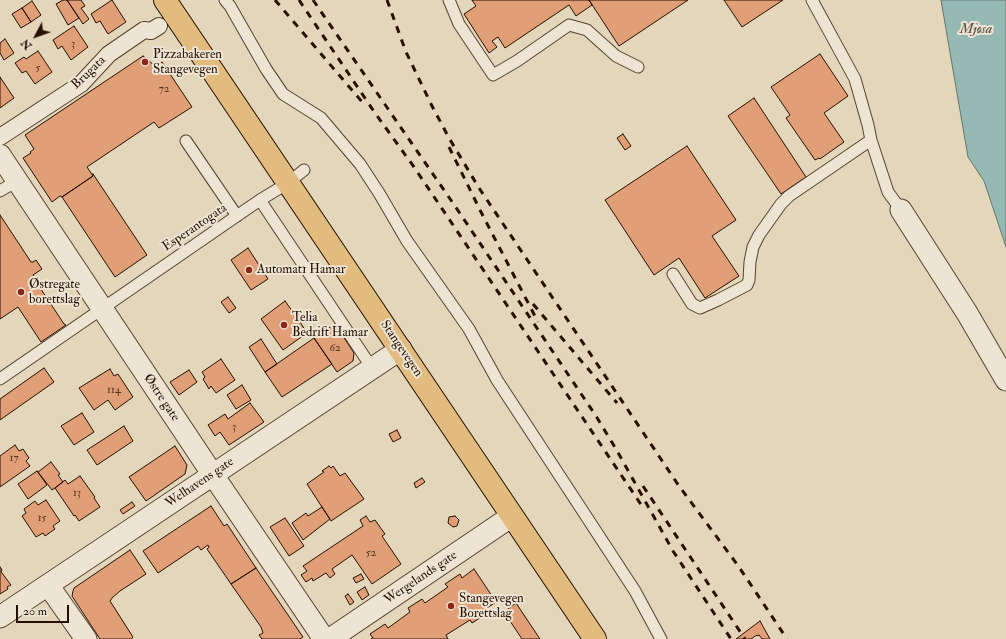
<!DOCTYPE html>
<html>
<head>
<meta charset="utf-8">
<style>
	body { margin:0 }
	#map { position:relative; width:1006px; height:639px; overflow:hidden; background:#e3d6bb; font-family:"IM FELL Double Pica",serif }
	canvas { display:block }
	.north { position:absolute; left:16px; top:16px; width:40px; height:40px; -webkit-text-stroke:3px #ede4d3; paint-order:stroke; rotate:229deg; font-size:11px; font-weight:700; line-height:16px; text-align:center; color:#261000 }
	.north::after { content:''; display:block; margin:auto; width:14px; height:18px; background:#261000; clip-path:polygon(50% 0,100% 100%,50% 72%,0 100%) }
	.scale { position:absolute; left:16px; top:605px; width:53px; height:18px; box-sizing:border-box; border:2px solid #261000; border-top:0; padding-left:5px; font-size:12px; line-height:14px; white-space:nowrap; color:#261000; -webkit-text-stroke:3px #ede4d3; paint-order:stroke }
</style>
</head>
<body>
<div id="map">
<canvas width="1006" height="639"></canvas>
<div class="north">N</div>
<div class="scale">20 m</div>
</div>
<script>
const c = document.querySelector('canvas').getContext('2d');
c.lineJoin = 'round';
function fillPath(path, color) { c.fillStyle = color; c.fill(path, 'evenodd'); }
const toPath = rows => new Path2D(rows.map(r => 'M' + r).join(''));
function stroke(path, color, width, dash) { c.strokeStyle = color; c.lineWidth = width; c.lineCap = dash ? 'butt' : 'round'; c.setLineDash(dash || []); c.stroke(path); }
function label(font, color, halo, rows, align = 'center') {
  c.font = font + ' "IM FELL Double Pica",serif'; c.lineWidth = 4; c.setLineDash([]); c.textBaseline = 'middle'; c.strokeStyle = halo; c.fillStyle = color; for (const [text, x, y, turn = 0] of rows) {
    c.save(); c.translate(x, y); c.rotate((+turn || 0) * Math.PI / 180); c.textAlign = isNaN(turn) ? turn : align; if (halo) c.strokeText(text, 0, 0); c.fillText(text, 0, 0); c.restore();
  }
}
const water = toPath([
	[941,0,1006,0,1006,247,984,181,968,157,941,0]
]);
fillPath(water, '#95b9b3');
stroke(water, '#69756b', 1);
const building = toPath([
	[63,0,67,0,79,18,68,25,56,4,63,0],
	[67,0,81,0,85,6,81,8,89,19,83,24,67,0],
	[112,0,126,22,108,34,100,21,96,23,91,14,112,0],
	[472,0,589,0,592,5,576,16,569,5,505,48,498,37,492,41,497,47,489,53,464,14,476,6,472,0],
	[589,0,688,0,619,46,589,0],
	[724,0,783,0,742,27,724,0],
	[32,1,41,15,31,22,22,8,32,1],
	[22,8,31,22,21,28,12,14,22,8],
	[74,26,88,47,71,60,62,46,58,49,53,40,74,26],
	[5,39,14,53,4,60,0,53,0,43,5,39],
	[38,51,52,72,35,84,26,71,22,73,15,63,24,57,26,59,38,51],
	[820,54,848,96,824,113,844,142,820,159,819,158,815,160,786,118,790,115,771,87,820,54],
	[143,56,155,66,162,62,192,107,159,128,154,122,87,167,93,176,62,197,60,196,52,202,23,158,31,153,30,152,34,149,25,135,143,56],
	[0,77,14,98,0,108,0,77],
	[754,98,806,177,781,194,728,116,754,98],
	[623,134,631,146,625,150,617,138,623,134],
	[687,146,736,220,712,236,739,276,705,298,679,258,654,275,605,200,687,146],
	[93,174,147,255,115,277,62,197,93,176,93,174],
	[0,215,31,262,33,262,36,260,42,269,33,275,34,277,33,277,64,324,66,325,41,342,18,307,0,319,0,215],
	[248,248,268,279,251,290,231,260,248,248],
	[228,297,236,308,229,313,221,302,228,297],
	[285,301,293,312,296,309,303,320,300,322,307,333,283,350,261,319,285,301],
	[335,324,354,353,353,361,337,372,314,338,335,324],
	[314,338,332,364,282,397,265,372,314,338],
	[261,339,277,364,265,372,249,347,261,339],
	[221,359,235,380,216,393,211,386,209,389,203,379,205,377,202,372,221,359],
	[44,368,54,382,0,420,0,399,44,368],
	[110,369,114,376,118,374,133,397,115,410,108,400,94,410,79,388,110,369],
	[189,370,197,382,179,395,170,382,189,370],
	[242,385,251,400,236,409,227,395,242,385],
	[250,403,264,422,229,445,220,432,215,436,208,425,225,414,228,419,250,403],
	[82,413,94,432,74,445,61,426,82,413],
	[124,426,133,441,97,465,87,450,124,426],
	[397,430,401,438,393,442,389,434,397,430],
	[15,445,19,451,23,449,29,458,26,461,30,466,0,487,0,456,15,445],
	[175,446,187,465,185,474,146,501,129,477,175,446],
	[51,462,60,474,58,475,63,482,52,490,38,472,51,462],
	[329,466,331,468,333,466,340,476,345,473,364,499,331,521,307,484,324,472,322,471,329,466],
	[37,471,47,485,28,499,18,484,37,471],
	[80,476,95,497,94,498,100,507,79,521,75,515,74,516,55,488,65,480,68,484,80,476],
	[422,478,425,482,416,488,414,483,422,478],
	[46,500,60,521,53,526,55,529,45,536,43,533,36,537,22,516,26,513,24,509,35,501,38,505,46,500],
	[132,502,135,506,123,514,120,510,132,502],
	[211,506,224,526,227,524,256,568,231,584,207,549,209,547,208,545,201,550,198,546,158,573,143,551,211,506],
	[322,507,330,519,303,540,292,523,306,513,308,516,322,507],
	[366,516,370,522,375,520,385,534,382,536,401,564,372,584,352,555,332,569,335,574,330,578,326,573,313,581,312,578,306,582,301,575,307,571,303,566,363,526,360,520,366,516],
	[455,516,459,520,457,526,453,527,448,523,449,517,455,516],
	[285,518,304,546,289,556,270,527,285,518],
	[130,550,146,574,120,591,112,598,110,601,133,637,131,639,100,639,72,596,73,591,74,588,130,550],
	[0,567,2,570,1,572,2,573,11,585,7,587,8,589,0,594,0,567],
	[256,568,303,637,300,639,262,639,259,635,263,633,261,627,231,584,256,568],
	[474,569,496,602,484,610,486,614,472,623,470,620,446,635,448,639,371,639,373,638,370,634,385,624,388,628,410,612,408,608,422,599,425,603,448,587,445,584,460,574,462,578,474,569],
	[361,574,364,579,356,583,353,578,361,574],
	[365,587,369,595,362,600,357,592,365,587],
	[348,594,354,602,350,605,345,596,348,594],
	[516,603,540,639,522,639,504,612,516,603],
	[760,621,770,639,762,639,759,635,757,636,757,635,751,639,736,639,760,621]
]);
fillPath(building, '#e09f77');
stroke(building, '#261000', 1);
const service = toPath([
	[225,0,230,6,266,69,283,94,321,118,360,164,379,193,407,241,469,329,497,380,635,591,661,639],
	[449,0,459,24,493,75,517,61,569,25,587,30,616,56,638,67],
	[812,0,855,79,868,125,871,140,888,192,901,210],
	[186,141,237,216],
	[0,191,17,181],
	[260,200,372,368],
	[673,274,692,304,700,308,718,300,747,285,749,280,750,262,753,247,759,235,781,204,789,196,871,140],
	[0,379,260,200,288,183,304,170]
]);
const pedestrian = toPath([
	[0,137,81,84,109,54,144,30,151,31,159,26]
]);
const minor = toPath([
	[0,155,213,475,324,639],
	[901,210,967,313,1006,380],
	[48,585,86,639],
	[0,617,401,349],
	[330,639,512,516]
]);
const primary = toPath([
	[165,0,595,639]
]);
stroke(service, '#55422f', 13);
stroke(pedestrian, '#55422f', 18);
stroke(minor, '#55422f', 23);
stroke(primary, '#261000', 24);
stroke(service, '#ede4d3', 11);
stroke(pedestrian, '#ede4d3', 16);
stroke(minor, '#ede4d3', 21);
stroke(primary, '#e2bb7e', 22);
stroke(toPath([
	[275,0,363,103],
	[299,0,375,113,414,167,642,506],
	[313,0,457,209,596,416,616,449,673,551,731,639],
	[387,0,406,52,432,106,449,138,479,188,679,486,739,567,787,639],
	[449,147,481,212,538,322],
	[533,304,617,403],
	[643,486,745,639]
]), '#261000', 3, [7, 7]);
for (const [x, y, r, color] of [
	[145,62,4,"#8f2418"],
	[249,270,4,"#8f2418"],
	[21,292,4,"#8f2418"],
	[284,325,4,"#8f2418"],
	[451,606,4,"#8f2418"]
]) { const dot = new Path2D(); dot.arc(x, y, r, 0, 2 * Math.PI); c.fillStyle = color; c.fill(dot); stroke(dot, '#ede4d3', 1.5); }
label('11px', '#54341e', null, [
	["3",73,45],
	["5",38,69],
	["72",164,90],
	["62",335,349],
	["114",114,391],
	["3",234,428],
	["17",14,459],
	["13",77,494],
	["15",42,519],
	["52",371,554]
]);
label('13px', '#261000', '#ede4d3', [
	["Pizzabakeren",153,55],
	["Stangevegen",153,70],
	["Automat1 Hamar",257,270],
	["Østregate",29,285],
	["borettslag",29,300],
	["Telia",292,318],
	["Bedrift Hamar",292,333],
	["Stangevegen",459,599],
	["Borettslag",459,614]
], 'left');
label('13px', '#261000', '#ede4d3', [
	["Brugata",89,73,-44],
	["Esperantogata",195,228,-34],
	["Stangevegen",401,349,56],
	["Østre gate",161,398,56],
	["Welhavens gate",200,483,-34],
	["Wergelands gate",421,578,-34]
]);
label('italic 14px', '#4d4b3f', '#ede4d3', [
	["Mjøsa",976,30]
]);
</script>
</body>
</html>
